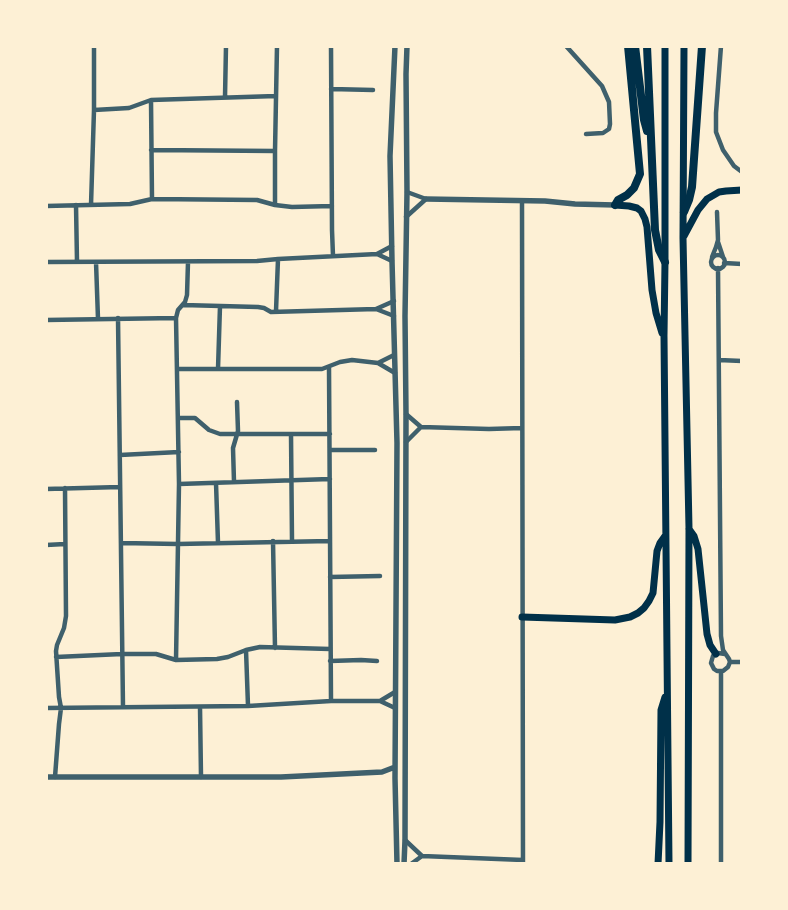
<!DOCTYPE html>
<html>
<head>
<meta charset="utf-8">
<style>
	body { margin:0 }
	#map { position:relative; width:788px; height:910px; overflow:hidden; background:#fdf0d5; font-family:Mulish,sans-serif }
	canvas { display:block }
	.frame { position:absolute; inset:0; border:48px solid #fdf0d5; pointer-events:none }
</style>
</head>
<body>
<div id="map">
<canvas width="788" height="910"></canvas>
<div class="frame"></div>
</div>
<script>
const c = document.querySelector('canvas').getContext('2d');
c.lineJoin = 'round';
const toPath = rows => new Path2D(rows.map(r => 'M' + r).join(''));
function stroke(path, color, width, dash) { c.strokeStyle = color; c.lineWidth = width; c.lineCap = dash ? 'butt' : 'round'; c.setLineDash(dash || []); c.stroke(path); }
stroke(toPath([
	[331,46,332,230,333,256],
	[566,46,602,86,609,102,610,124,609,129,603,133,586,134],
	[721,46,716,113,716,132,723,150,734,166,742,172],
	[331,89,373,90],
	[225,97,226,46],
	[151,100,152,199],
	[94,110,129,108,151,100,276,96],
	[151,150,275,151],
	[407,192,426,199],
	[522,201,523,864],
	[76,205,77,262],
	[91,205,94,110,94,46],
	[275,205,275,151,277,46],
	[46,206,130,204,152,199,257,200,275,205,292,207,332,206],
	[406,217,426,199],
	[718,242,723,257],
	[377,254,392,246],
	'711 262a7 7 0 1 1 14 0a7 7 0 1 1-14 0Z',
	[712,257,716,247,718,240,717,212],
	[46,262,257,261,278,259,377,254,392,261],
	[96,262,98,319],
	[724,263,742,264],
	[718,268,721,636,723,650,729,659,730,662,728,667,723,671,717,671,714,669,711,663,713,656,718,653,725,654],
	[183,305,258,307,264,308,271,312,376,309,394,301],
	[376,309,394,316],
	[276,311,278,259],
	[118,318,123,707],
	[46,320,176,318],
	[719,360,742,361],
	[378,363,394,355],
	[329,367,331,701],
	[177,369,322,369,340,362,352,360,378,363,395,373],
	[218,369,220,306],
	[406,414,421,427,489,429,522,428],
	[178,418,195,418,209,430,220,434,330,434],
	[291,434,292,541],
	[406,442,421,427],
	[330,450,375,450],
	[120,455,179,452],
	[234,482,233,448,238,431,237,402],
	[216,483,218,543],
	[179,484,330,479],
	[46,489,120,487],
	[273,541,275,648],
	[121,543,178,544,330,541],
	[46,545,65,544],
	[330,577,380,576],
	[246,650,248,706],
	[56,657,122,654,156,654,176,660,217,659,228,657,246,650,260,647,330,649],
	[176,660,179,484,176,318,178,310,185,302,187,295,188,262],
	[330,661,361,660,377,661],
	[730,662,742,662],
	[721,671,721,864],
	[380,701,395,692],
	[200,707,201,777],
	[46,708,248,706,331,701,380,701,395,708],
	[55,777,59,724,61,708,59,697,56,651,57,645,64,628,66,616,65,488],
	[405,840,422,856,523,860],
	[411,864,422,856]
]), '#3f606c', 4.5);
stroke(toPath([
	[395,46,390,156,392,261,397,443,395,778,397,864],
	[426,199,545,201,575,204,615,205],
	[46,777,281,777,382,772,395,767],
	[404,864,405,840,406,414,405,316,407,192,406,74,407,46]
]), '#3f606c', 5.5);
stroke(toPath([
	[665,46,665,262,664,336,669,864],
	[684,46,683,238,689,528,688,864],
	[615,205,629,206,637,208,641,211,645,219,647,227,652,290,656,313,662,333],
	[684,236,698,210,707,199,719,192,726,191,742,190],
	[689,529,694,536,698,549,707,634,710,645,716,654],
	[522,617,615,620,630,617,638,613,644,608,649,601,653,593,657,551,660,543,665,536],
	[658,864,660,822,661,710,665,697]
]), '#003049', 7);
stroke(toPath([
	[635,46,644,120,647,131],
	[647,46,655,230,659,250,665,262],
	[615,205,618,200,627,195,634,188,640,174,628,46],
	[684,212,689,200,692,187,702,46]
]), '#003049', 8);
</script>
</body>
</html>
